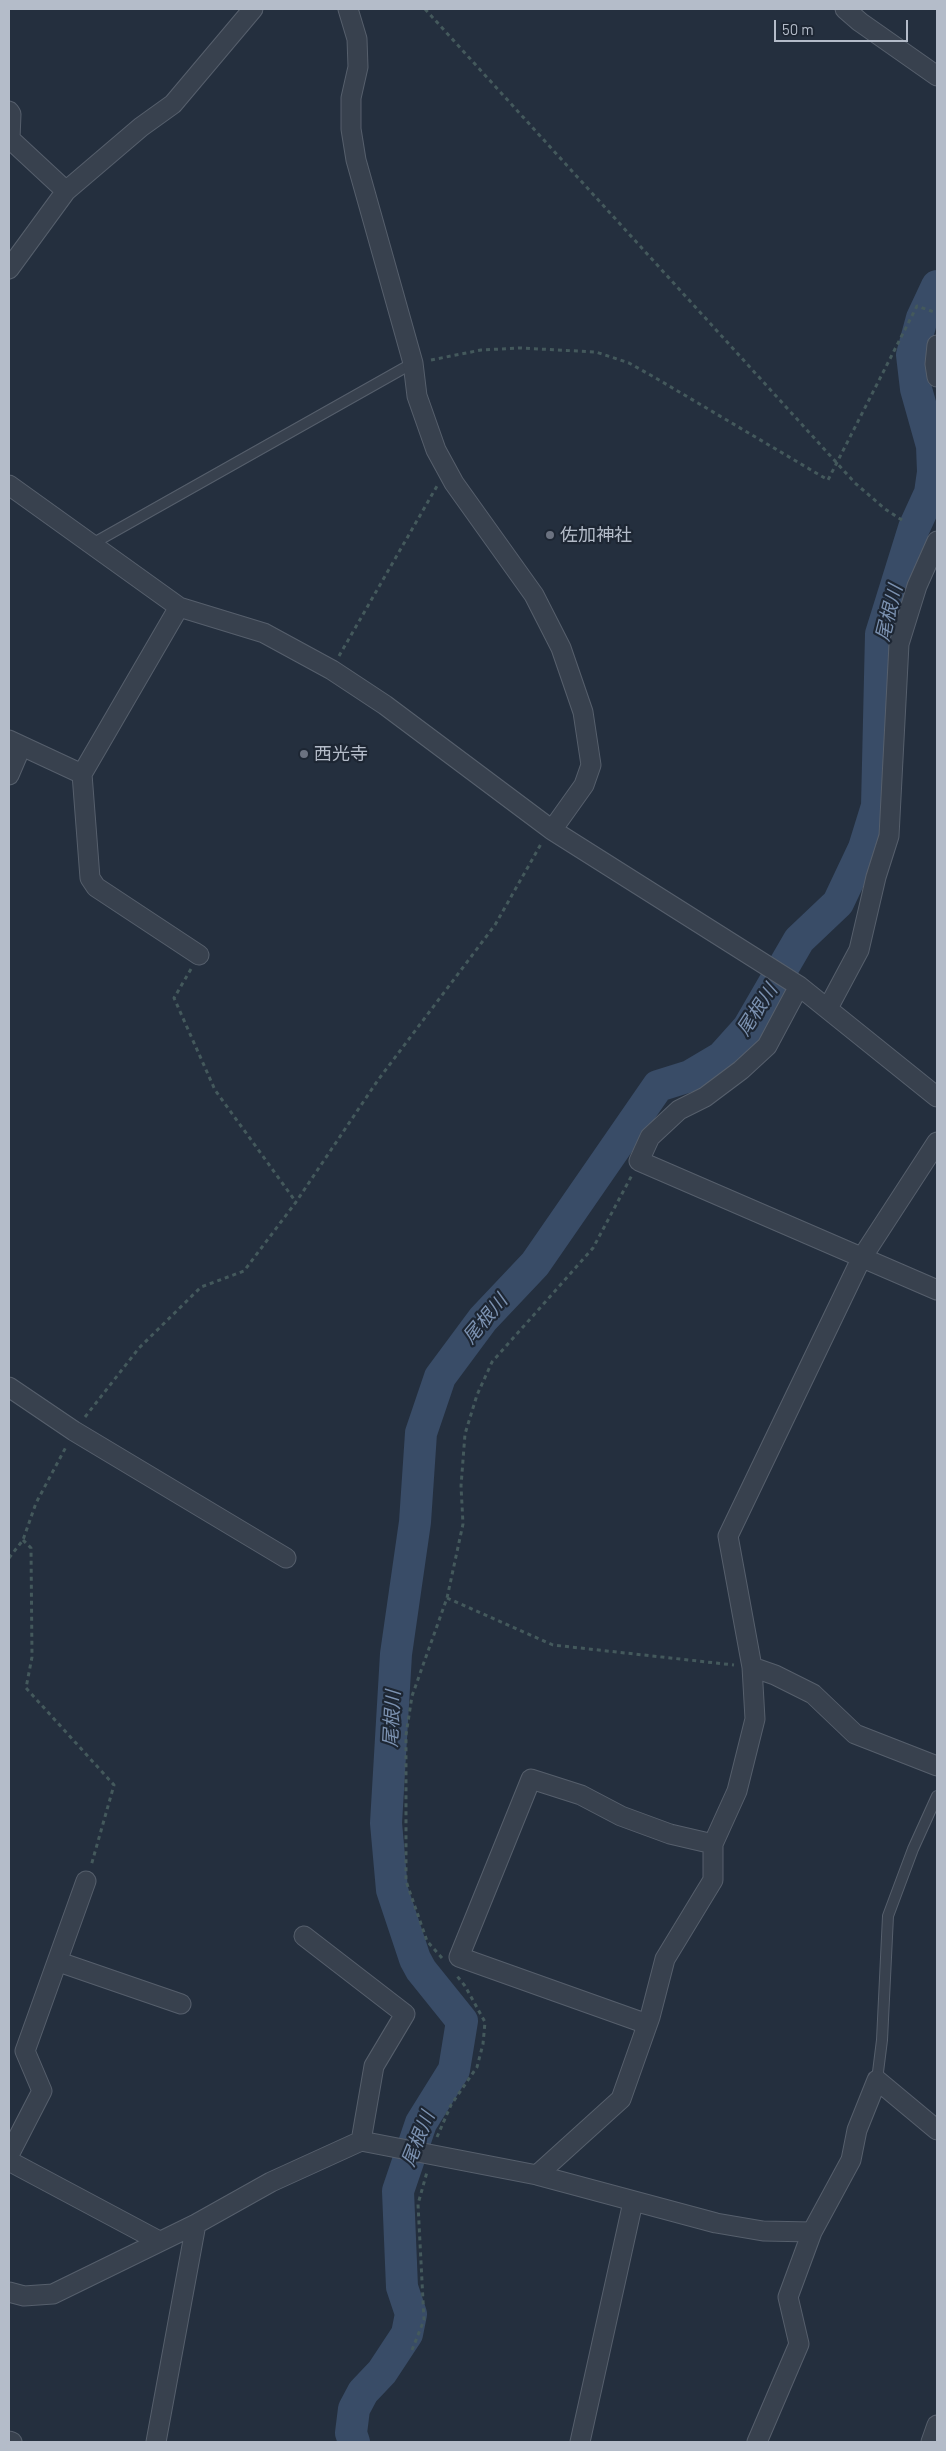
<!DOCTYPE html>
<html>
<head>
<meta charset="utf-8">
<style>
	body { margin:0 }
	#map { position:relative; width:946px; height:2451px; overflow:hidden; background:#242f3e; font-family:Barlow,sans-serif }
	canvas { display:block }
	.frame { position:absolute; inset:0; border:10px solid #b4bcc9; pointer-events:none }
	.scale { position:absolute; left:774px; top:20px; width:134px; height:22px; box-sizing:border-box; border:2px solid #b4bcc9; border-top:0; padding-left:6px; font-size:15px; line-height:18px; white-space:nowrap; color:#b4bcc9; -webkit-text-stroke:4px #1d2633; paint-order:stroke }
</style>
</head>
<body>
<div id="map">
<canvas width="946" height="2451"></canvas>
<div class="frame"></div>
<div class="scale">50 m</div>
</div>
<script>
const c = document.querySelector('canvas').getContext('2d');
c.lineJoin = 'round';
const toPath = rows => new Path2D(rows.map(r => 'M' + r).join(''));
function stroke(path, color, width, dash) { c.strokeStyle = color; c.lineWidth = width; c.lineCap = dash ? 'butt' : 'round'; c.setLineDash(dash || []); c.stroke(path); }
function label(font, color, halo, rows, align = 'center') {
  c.font = font + ' Barlow,"Noto Sans JP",sans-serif'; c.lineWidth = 4.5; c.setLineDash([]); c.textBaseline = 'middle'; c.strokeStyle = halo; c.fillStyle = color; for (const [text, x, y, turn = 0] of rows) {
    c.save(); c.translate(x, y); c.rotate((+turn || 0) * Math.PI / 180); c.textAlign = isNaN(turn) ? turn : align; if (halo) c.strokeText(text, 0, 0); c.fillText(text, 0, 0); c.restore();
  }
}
stroke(toPath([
	[354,2442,351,2433,354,2409,363,2392,382,2372,407,2334,411,2314,402,2287,398,2191,421,2123,454,2070,462,2021,421,1970,415,1959,392,1890,386,1823,396,1654,415,1522,421,1433,440,1377,483,1319,535,1264,658,1086,690,1076,722,1057,748,1028,799,940,838,903,864,848,877,806,881,634,914,528,930,493,933,472,932,446,916,389,912,355,922,318,937,286]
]), '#394c67', 32);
const lane = toPath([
	[92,544,413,363],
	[877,2080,882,2040,888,1916,913,1849,937,1796]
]);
const street = toPath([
	[348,9,357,39,358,67,351,98,351,129,356,160,413,363,417,396,436,450,454,483,534,595,561,648,583,712,591,765,584,785,552,830],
	[845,9,860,22,937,76],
	[9,111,11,114,10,139,66,191],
	[9,269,66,191,141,127,173,104,253,9],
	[937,345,935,364,937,377],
	[9,485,179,607,264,633,332,670,385,705,552,830,799,986,937,1097],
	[9,740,82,774,179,607],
	[82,774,90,878,96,887,199,955],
	[9,775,21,747],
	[799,986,767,1046,741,1070,705,1097,679,1110,650,1137,639,1161,937,1290],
	[828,1008,859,950,876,877,889,836,899,644,917,586,937,541],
	[9,1387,74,1431,286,1558],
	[752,1667,775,1675,813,1694,855,1734,937,1766],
	[304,1936,405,2014,374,2066,361,2141],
	[59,1962,181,2004],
	[647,2024,459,1957,531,1779,581,1795,621,1816,670,1834,713,1844],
	[9,2155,42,2091,25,2051,86,1881],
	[9,2161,159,2241],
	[537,2175,621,2099,650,2017,665,1959,713,1880,713,1844,737,1791,755,1719,752,1667,728,1536,861,1259,937,1142],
	[9,2292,24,2296,53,2294,196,2224,271,2182,361,2141,537,2175,716,2223,763,2231,812,2232],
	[9,2441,12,2442],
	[156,2442,196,2224],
	[580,2442,633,2202],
	[757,2442,799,2344,788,2297,812,2232,851,2160,857,2130,877,2080,937,2130],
	[931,2442,937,2425]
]);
stroke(lane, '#565f6c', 12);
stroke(street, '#565f6c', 21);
stroke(toPath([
	[425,9,855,483,885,509,905,522],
	[431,360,481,350,520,348,596,352,629,363,654,377,828,480,917,306,937,313],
	[339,656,437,486],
	[191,969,174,998,215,1090,296,1202],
	[85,1417,139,1348,201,1287,244,1271,296,1202,378,1080,495,925,541,844],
	[23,1540,31,1548,32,1657,26,1688,114,1785,91,1866],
	[9,1558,23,1540,36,1503,67,1445],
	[447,1598,553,1645,734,1665],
	[442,1958,427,1941,406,1881,406,1735,412,1696,447,1598,463,1524,461,1486,465,1434,477,1395,492,1362,593,1248,632,1175],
	[437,2137,451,2105,477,2067,483,2044,485,2022,465,1986,457,1976],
	[412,2350,424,2320,418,2204,427,2172]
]), '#44595c', 3, [4, 4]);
stroke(lane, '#38414e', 10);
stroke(street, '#38414e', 19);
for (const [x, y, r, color] of [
	[550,535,5,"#6b7280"],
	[304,754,5,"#6b7280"]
]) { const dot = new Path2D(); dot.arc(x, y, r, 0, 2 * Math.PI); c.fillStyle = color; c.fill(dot); stroke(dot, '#1d2633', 2); }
label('18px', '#b4bcc9', '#1d2633', [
	["佐加神社",560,535],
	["西光寺",314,754]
], 'left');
label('italic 19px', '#7c92b1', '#1d2633', [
	["尾根川",889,613,-76],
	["尾根川",757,1010,-57],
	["尾根川",485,1319,-50],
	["尾根川",392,1719,-87],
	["尾根川",418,2139,-68]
]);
</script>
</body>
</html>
